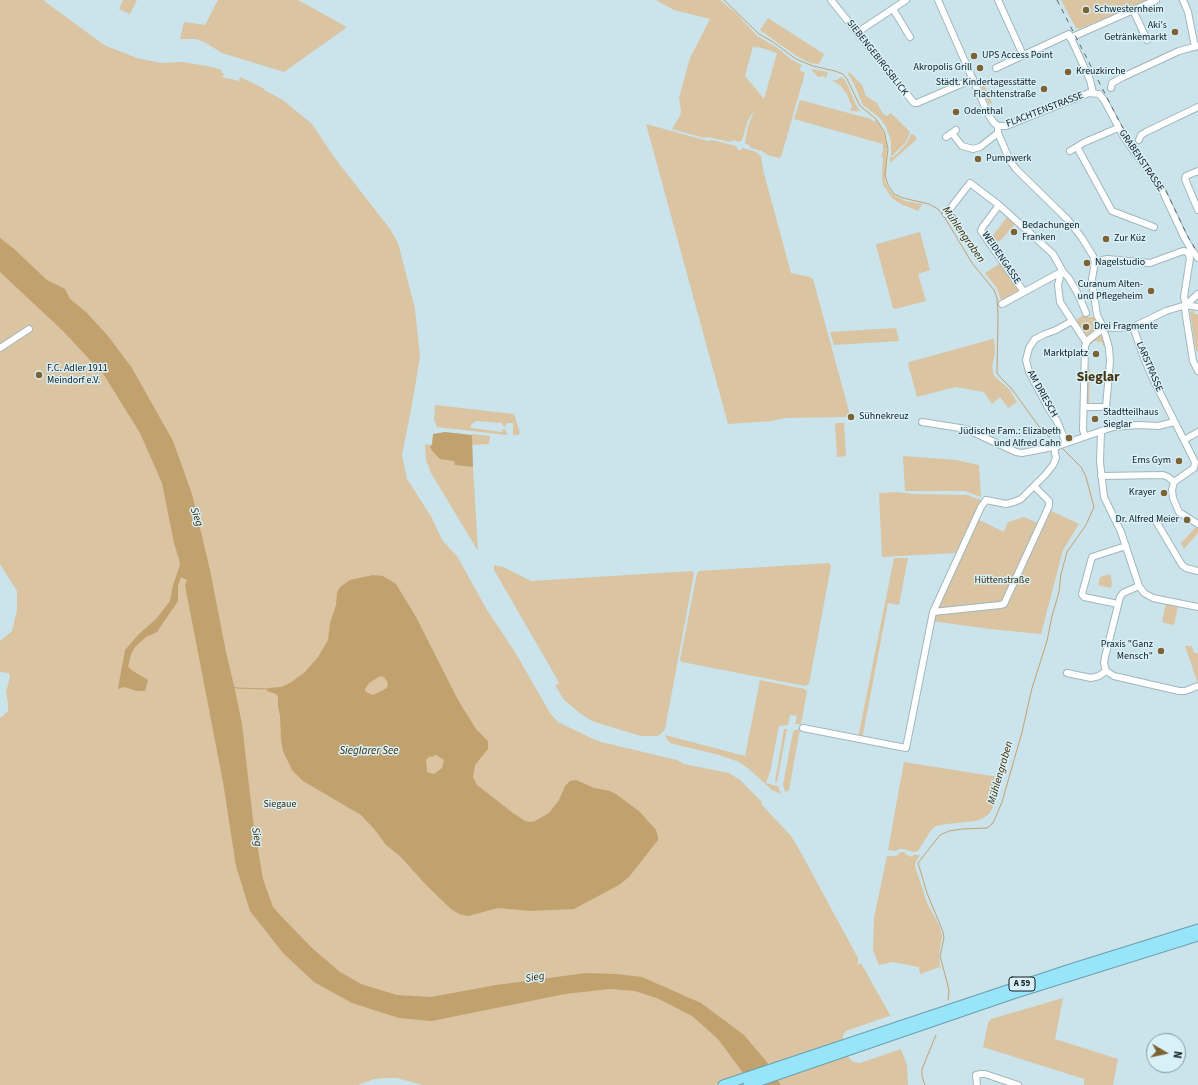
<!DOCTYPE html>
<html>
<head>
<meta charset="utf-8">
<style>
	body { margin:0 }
	#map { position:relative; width:1198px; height:1085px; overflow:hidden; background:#cbe3ea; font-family:"Source Sans 3",sans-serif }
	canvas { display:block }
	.north { position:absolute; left:1146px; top:1033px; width:40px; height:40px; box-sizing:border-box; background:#d8f0f8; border:1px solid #899ba0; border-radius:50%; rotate:99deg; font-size:11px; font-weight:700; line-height:16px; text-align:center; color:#121b1d }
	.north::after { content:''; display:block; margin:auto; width:14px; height:18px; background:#7d6234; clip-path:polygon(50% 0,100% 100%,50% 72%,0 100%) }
</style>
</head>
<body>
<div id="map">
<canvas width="1198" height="1085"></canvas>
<div class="north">N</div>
</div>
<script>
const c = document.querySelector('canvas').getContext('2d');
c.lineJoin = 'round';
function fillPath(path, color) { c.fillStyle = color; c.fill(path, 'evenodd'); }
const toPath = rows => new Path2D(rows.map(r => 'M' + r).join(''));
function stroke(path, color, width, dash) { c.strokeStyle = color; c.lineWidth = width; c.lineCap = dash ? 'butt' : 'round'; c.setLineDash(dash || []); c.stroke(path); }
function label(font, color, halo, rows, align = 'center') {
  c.font = font + ' "Source Sans 3",sans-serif'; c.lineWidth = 3; c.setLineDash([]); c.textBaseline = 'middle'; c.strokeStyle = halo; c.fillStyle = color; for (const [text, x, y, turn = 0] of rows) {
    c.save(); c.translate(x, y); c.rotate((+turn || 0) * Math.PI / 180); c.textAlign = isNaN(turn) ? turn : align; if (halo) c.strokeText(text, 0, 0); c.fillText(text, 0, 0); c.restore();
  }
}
fillPath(toPath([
	[0,0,43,0,104,45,137,58,160,63,182,62,207,66,222,70,221,72,224,74,222,77,239,81,240,77,265,89,264,90,283,100,312,124,334,157,390,229,398,243,415,309,420,356,413,399,402,455,407,479,432,518,442,540,457,556,487,610,515,652,550,713,558,722,589,737,601,742,677,760,684,764,729,773,740,780,761,801,762,805,791,836,800,851,858,958,858,965,861,963,891,1017,889,1016,846,1031,843,1035,843,1039,849,1058,853,1062,860,1063,901,1049,907,1065,908,1085,423,1085,397,1078,385,1078,374,1079,358,1085,0,1085,0,718,4,715,8,711,8,704,6,692,10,677,9,673,0,672,0,641,12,631,17,610,17,591,0,564],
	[123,0,137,0,130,14,119,9],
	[218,0,298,0,345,26,346,28,284,72,222,53,206,43,196,39,180,39,184,22,205,25],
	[656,0,720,0,737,14,757,36,776,47,792,60,802,65,799,70,805,73,781,157,779,158,767,155,762,151,751,148,749,145,745,143,748,126,754,111,748,120,742,140,739,142,734,140,730,142,709,137,704,138,672,129,680,116,681,111,679,98,690,58,710,19,674,10],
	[753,46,755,48,756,47,762,48,777,53,764,99,745,76],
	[1061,0,1151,0,1079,29,1076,28],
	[768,18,824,54,819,64,810,63,795,55,760,30],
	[1169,51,1170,53,1126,73,1124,72],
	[811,69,828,72,826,78,823,76,818,77],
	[849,72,862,85,866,96,877,103,883,114,887,116,891,113,910,132,906,142,892,156,891,156,891,141,886,127,880,118,863,105,853,82,848,74],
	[841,77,844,79,848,86,856,105,860,111,852,111,850,110,852,107,847,94,840,85,832,80,837,80],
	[981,77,982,80,980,81,981,83,983,82,992,103,989,104,978,79],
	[800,100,871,119,874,122,876,120,882,129,887,143,885,182,891,192,895,196,905,201,922,204,918,211,901,204,893,199,883,185,882,178,883,158,882,156,881,157,883,150,883,144,794,119],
	[646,124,708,141,712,140,736,146,738,150,741,150,743,148,756,152,761,156,763,170,791,273,810,277,813,279,850,415,849,417,784,418,772,421,728,424],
	[911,134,913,134,917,139,890,163,890,157,893,157,899,152,907,143],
	[1008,216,1016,223,1002,239,994,245,990,239],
	[920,232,930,270,918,274,926,301,895,309,893,308,876,245,877,244],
	[1001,263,1019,289,1019,292,1002,303,997,288,985,273],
	[1191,311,1194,311,1194,314,1198,314,1198,351,1196,351,1190,312],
	[1084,315,1088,317,1094,317,1100,328,1086,337,1085,337,1076,320],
	[896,328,899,341,834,345,830,332],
	[1102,332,1104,336,1105,346,1103,346,1102,342,1093,341,1092,344,1089,343],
	[993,339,994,339,995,353,992,367,994,376,1009,389,1017,402,1008,408,1000,397,992,404,984,392,955,387,917,397,908,364,909,362],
	[1087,368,1090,370,1089,405,1086,404],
	[435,405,514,414,520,433,518,435,513,435,513,423,507,423,505,427,503,426,502,423,476,421,471,425,471,428,502,432,503,429,505,429,506,432,507,433,507,435,437,427,434,420],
	[835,423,844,423,846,456,837,457],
	[472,434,490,436,489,444,471,445],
	[425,444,431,445,430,447,454,461,455,465,473,467,478,551,431,473,426,460],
	[903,456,956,460,979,465,981,497,965,491,905,491],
	[896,492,915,494,967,495,981,500,982,504,960,550,956,553,882,557,879,493],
	[1049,510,1079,524,1063,550,1041,634,990,629,931,621,977,519,1004,532,1008,522,1024,517,1042,525],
	[1196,527,1198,528,1198,533,1184,549,1181,543],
	[894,558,908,558,899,605,888,603,862,739,858,738],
	[829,563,831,566,809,684,805,686,682,662,680,660,697,573,699,571],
	[494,565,503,567,531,581,692,571,694,574,665,729,662,733,657,736,641,736,611,727,592,721,581,714,564,700,555,685,559,684,556,677,494,570],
	[1110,574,1112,582,1111,588,1098,585,1100,577],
	[1166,603,1178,606,1174,625,1162,622],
	[1185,646,1192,646,1194,653,1198,653,1198,684],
	[760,680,805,689,807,692,801,724,795,724,797,716,790,715,788,725,779,726,770,772,766,783,772,785,778,786,781,794,772,790,749,769,739,762,719,755,670,743,665,736,665,735,745,756],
	[784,729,787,729,777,782,776,783,775,782],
	[800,729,789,790,785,792,783,785,793,732,795,730],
	[904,762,998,777,1000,781,993,807,989,814,982,819,975,821,947,824,936,826,931,830,918,851,913,852,904,849,899,849,896,851,888,850],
	[901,852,905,852,905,854,912,857,913,855,920,855,916,861,915,866,927,903,939,925,942,936,939,954,940,967,920,974,919,967,892,962,879,965,873,950,874,918,887,856,896,856],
	[1063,998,1055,1039,1118,1059,1113,1085,1084,1085,1084,1079,983,1047,988,1023,991,1019]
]), '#dac4a1');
fillPath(toPath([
	[0,238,13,248,47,280,65,289,70,299,86,312,108,336,132,368,173,441,192,494,210,570,226,652,235,690,242,724,253,820,263,879,273,907,281,916,311,947,340,972,361,984,397,995,431,997,496,985,586,973,616,974,642,977,701,1003,744,1035,766,1061,781,1085,752,1085,718,1039,692,1016,659,999,635,991,610,989,565,994,432,1021,399,1018,352,1003,314,982,283,953,250,911,236,866,223,782,185,585,187,580,181,577,178,586,178,601,157,632,146,637,135,647,131,654,128,667,133,671,148,680,145,691,137,691,127,688,123,687,119,689,118,688,125,650,139,634,156,619,170,601,173,585,180,565,179,559,174,543,162,483,140,433,104,375,63,331,0,272],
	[445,432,472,435,473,467,455,465,454,461,440,459,433,452,430,447,432,444,433,434],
	[373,575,383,576,396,584,416,617,458,700,476,729,488,741,488,749,475,765,473,777,477,785,513,813,525,821,530,822,535,821,549,813,559,800,565,786,570,781,576,780,594,788,610,791,616,794,640,812,656,830,658,837,658,840,629,877,619,885,574,909,530,911,498,908,468,916,459,914,451,909,427,886,400,856,386,845,375,830,361,815,303,781,292,770,283,751,281,739,280,716,278,707,278,697,276,694,267,691,267,689,268,688,281,687,290,683,305,672,318,657,328,640,330,623,336,605,337,592,340,587,350,580],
	[380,676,384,677,388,683,387,688,373,695,366,692,365,689,369,683],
	[436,755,444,760,442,768,434,774,427,772,426,760,430,756,432,757]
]), '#c1a26f');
stroke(toPath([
	[724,0,759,34,773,42,796,59,813,66,835,71,843,74,847,79,860,106,876,119,884,131,888,149,885,175,888,185,894,194,903,198,929,204,938,209,945,218,972,263,994,290,997,298,998,317,997,373,1001,378,1011,388,1043,432,1057,443],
	[234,687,237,688,267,689],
	[948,1000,949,991,947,982,940,956,944,938,943,932,927,893,918,863,940,835,949,831,962,829,987,828,993,823,1002,802,1022,732,1032,688,1047,641,1052,616,1059,592,1061,574,1067,552,1086,525,1094,507,1086,477,1081,467,1062,448],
	[925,1085,922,1076,922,1069,936,1035]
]), '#c1a26f', 1);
const minor = toPath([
	[831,0,914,103,917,103,973,79],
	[938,0,988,114,994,123,998,126],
	[998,0,1023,55],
	[1183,0,1188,12,1195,47],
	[893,9,910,37],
	[1133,10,1147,40],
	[858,32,906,0],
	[1070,38,1156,0],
	[996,68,1069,34,1090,80,1093,93],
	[1111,88,1112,83,1123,77,1179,51,1198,46],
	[998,126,998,133,1010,161,1016,169,1068,220,1082,238,1093,256,1095,262,1092,279,1093,289,1097,315,1102,325,1105,327,1114,328,1133,327,1166,311,1186,305,1198,294],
	[998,126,1006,126,1089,93,1099,94,1104,100,1125,139,1162,190,1184,237,1191,249,1198,258],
	[952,133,962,146,973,149,980,147,998,133],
	[946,137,956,130],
	[1139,140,1141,135,1146,132,1198,107],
	[1077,147,1112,211,1154,227],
	[1070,151,1085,142,1118,128],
	[1198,171,1186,176,1185,179,1198,210],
	[999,205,982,228,981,231,1024,292],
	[946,214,970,183,999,205,1053,254,1063,272,1068,277,1078,294,1086,313],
	[1095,262,1107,259,1150,263,1183,251,1188,252,1190,258,1184,297,1186,305,1185,310,1193,361,1198,371],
	[1063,272,1061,272,1058,285,1060,302,1086,342],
	[1002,304,1061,272],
	[1186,305,1198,307],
	[1133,327,1144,358,1153,379,1195,462,1194,468,1174,482,1172,490,1173,498,1179,512,1198,524],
	[0,348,29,329],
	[1084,407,1106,407,1110,361,1109,348,1105,334],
	[922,422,966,429,1016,452,1022,453,1058,446,1113,427,1139,425,1158,426,1174,422],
	[1101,431,1100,462,1104,497,1121,532,1139,586,1144,593,1153,598,1198,607],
	[1085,436,1083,430,1085,346,1088,340,1105,327],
	[1184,440,1198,432],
	[1066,443,1057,421,1050,411,1029,372,1026,360,1029,348,1035,339,1045,334,1056,330,1072,321],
	[1101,476,1163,475,1168,477,1174,482],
	[1157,523,1182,565,1186,568,1198,571],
	[1139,586,1123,593,1120,597,1105,657,1104,663,1106,671,1114,676,1179,691,1185,691,1198,686],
	[1118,604,1084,597,1082,594,1092,557,1126,546],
	[933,612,1000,605,1004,604,1049,506,1049,501,1034,486],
	[1067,673,1091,678,1099,676,1106,671],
	[803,728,906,748,933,612,981,507,986,500,1006,504,1014,502,1021,499,1046,474,1053,465,1056,458,1054,447],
	[977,1085,976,1075,981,1074,985,1074,1018,1085]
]);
const highway = toPath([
	[723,1085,1067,970,1198,929],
	[748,1085,1013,994,1198,936]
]);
stroke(minor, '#a0b7be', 8);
stroke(highway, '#699eac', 11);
stroke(minor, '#fff', 6);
stroke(highway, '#98e4f9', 9);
stroke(toPath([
	[1057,0,1119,121,1130,140,1163,185,1188,237,1198,253]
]), '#59686c', 1, [5, 5]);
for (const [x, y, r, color] of [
	[1086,10,4,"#7d6234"],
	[1175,32,4,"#7d6234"],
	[974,56,4,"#7d6234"],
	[980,68,4,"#7d6234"],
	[1068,72,4,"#7d6234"],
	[1044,89,4,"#7d6234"],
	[956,112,4,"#7d6234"],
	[978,159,4,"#7d6234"],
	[1014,232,4,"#7d6234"],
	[1106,239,4,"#7d6234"],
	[1087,263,4,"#7d6234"],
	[1151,291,4,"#7d6234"],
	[1086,327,4,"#7d6234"],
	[1096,354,4,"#7d6234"],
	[39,375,4,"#7d6234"],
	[851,417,4,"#7d6234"],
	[1095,419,4,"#7d6234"],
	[1069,438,4,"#7d6234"],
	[1179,461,4,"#7d6234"],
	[1164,493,4,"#7d6234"],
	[1187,520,4,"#7d6234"],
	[1161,651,4,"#7d6234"]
]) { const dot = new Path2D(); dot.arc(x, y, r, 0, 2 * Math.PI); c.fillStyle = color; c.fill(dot); stroke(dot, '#d8f0f8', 1.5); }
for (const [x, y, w] of [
	[1022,984,26]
]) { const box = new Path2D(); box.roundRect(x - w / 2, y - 7, w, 14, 3); c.fillStyle = '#d8f0f8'; c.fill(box); stroke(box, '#121b1d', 1); }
label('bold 9px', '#121b1d', null, [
	["A 59",1022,984]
]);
label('10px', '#121b1d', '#d8f0f8', [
	["Schwesternheim",1094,10],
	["Aki's",1167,26,"right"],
	["Getränkemarkt",1167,38,"right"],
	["UPS Access Point",982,56],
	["Akropolis Grill",972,68,"right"],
	["Kreuzkirche",1076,72],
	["Städt. Kindertagesstätte",1036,83,"right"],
	["Flachtenstraße",1036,95,"right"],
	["Odenthal",964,112],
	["Pumpwerk",986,159],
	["Bedachungen",1022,226],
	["Franken",1022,238],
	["Zur Küz",1114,239],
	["Nagelstudio",1095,263],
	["Curanum Alten-",1143,285,"right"],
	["und Pflegeheim",1143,297,"right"],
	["Drei Fragmente",1094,327],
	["Marktplatz",1088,354,"right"],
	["F.C. Adler 1911",47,369],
	["Meindorf e.V.",47,381],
	["Stadtteilhaus",1103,413],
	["Sieglar",1103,425],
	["Sühnekreuz",859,417],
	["Jüdische Fam.: Elizabeth",1061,432,"right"],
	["und Alfred Cahn",1061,444,"right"],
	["Ems Gym",1171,461,"right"],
	["Krayer",1156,493,"right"],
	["Dr. Alfred Meier",1179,520,"right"],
	["Praxis \"Ganz",1153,645,"right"],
	["Mensch\"",1153,657,"right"]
], 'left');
label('10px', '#121b1d', '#d8f0f8', [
	["SIEBENGEBIRGSBLICK",877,58,52],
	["FLACHTENSTRASSE",1045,110,-21],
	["GRABENSTRASSE",1141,161,56],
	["WEIDENGASSE",1001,258,56],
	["LARSTRASSE",1149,367,67],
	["AM DRIESCH",1042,394,61]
]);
label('10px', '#3e2900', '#d8f0f8', [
	["Hüttenstraße",1002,581],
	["Siegaue",280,805]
]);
label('italic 11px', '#402a00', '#d8f0f8', [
	["Mühlengraben",963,235,55],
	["Sieg",196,517,71],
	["Sieglarer See",369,752],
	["Mühlengraben",1001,773,-74],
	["Sieg",256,837,80],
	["Sieg",535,978,-10]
]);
label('bold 14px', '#47330c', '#d8f0f8', [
	["Sieglar",1098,378]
]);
</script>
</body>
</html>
